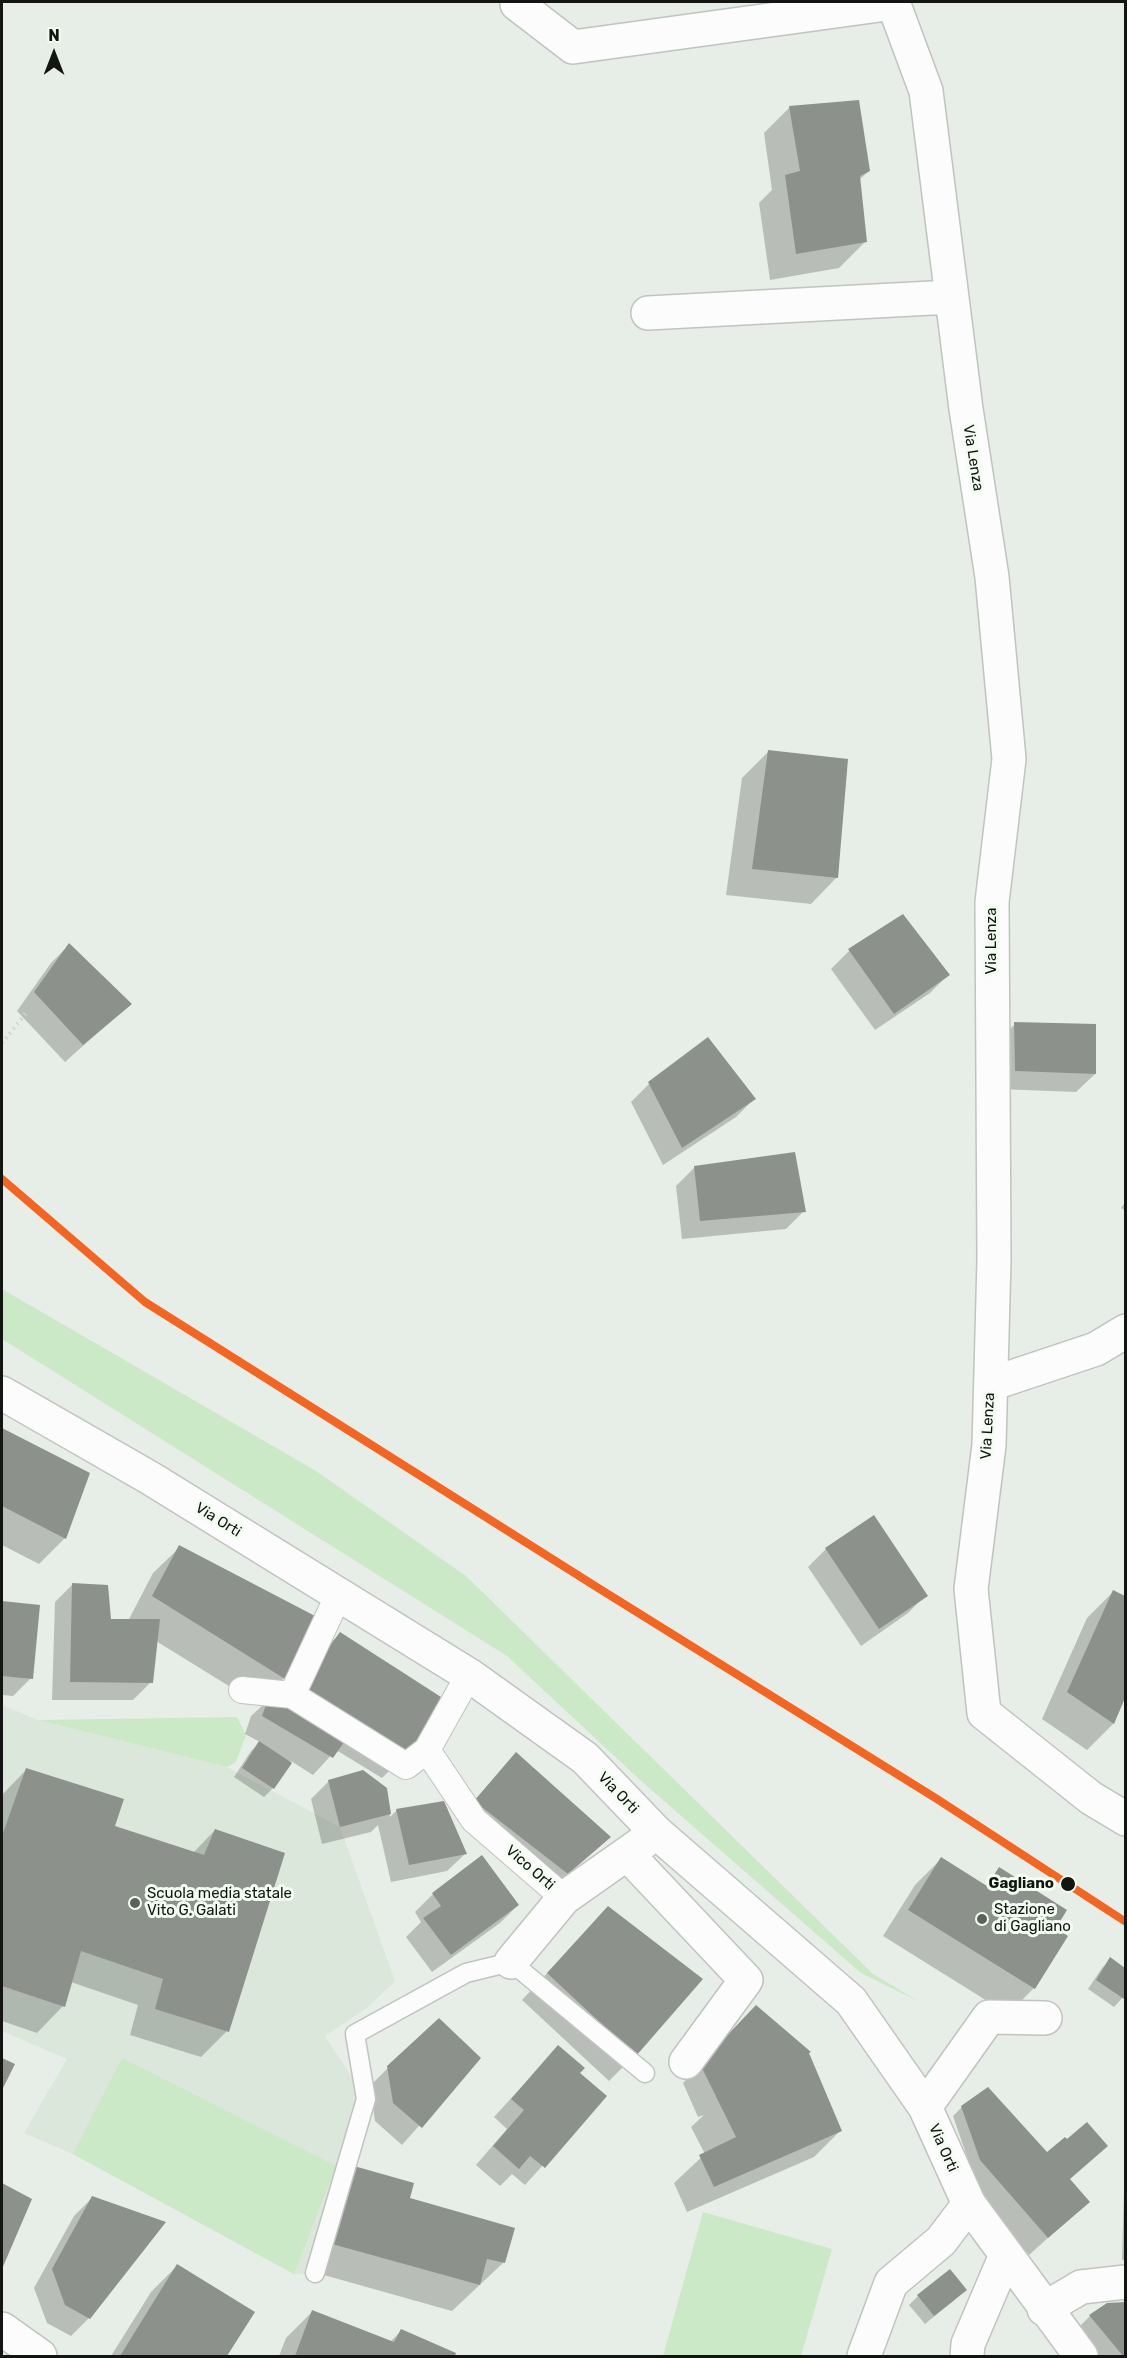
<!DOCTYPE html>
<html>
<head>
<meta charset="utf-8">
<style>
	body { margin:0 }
	#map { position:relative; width:1127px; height:2358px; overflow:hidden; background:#e7ede7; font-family:Rubik,sans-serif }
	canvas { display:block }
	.frame { position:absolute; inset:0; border:3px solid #121511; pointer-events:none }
	.north { position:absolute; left:24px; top:24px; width:60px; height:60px; -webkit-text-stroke:4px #f3fdf1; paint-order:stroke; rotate:0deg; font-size:16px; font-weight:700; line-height:24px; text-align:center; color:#121511 }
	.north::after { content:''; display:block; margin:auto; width:21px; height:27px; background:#121511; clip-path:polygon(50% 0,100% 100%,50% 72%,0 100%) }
</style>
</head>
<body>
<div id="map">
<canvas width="1127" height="2358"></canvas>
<div class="frame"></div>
<div class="north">N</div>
</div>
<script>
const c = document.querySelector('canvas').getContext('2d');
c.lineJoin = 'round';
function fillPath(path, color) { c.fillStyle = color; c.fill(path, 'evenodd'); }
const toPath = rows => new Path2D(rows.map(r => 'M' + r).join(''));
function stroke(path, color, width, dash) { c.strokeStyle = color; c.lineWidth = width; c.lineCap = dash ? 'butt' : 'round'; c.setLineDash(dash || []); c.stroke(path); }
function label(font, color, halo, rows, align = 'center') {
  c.font = font + ' Rubik,sans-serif'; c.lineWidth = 6; c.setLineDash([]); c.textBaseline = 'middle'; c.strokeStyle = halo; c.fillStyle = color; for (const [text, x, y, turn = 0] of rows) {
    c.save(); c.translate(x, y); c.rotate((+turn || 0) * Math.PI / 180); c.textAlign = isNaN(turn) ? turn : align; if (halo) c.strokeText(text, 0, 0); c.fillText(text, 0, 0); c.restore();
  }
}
fillPath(toPath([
	[2,1705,38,1720,227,1767,340,1827,395,1981,367,2008,325,2036,366,2099,315,2273,294,2274,73,2154,24,2133,67,2059,2,2031]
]), '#dbe7da');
fillPath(toPath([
	[2,1289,316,1471,466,1576,873,1974,920,2002,861,1973,640,1780,507,1656,2,1339],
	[237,1717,246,1735,236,1762,227,1767,38,1720],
	[122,2058,336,2166,294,2274,73,2154],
	[703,2212,832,2249,801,2356,663,2356]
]), '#cce9c7');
fillPath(toPath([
	[790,107,869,171,859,180,865,242,839,268,770,280,759,203,772,190,764,133],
	[769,751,837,877,811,904,726,895,742,778],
	[902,916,948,975,930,993,875,1030,831,969,849,951],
	[69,945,130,1004,65,1062,17,1011,51,963],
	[1015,1024,1095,1074,1076,1092,998,1089,997,1042],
	[708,1039,754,1099,736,1117,663,1165,631,1102,649,1084],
	[694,1168,804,1211,786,1229,682,1239,676,1186],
	[1126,1201,1126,1211,1121,1208],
	[2,1430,88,1474,65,1538,39,1564,2,1545],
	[180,1547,284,1678,258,1704,156,1641,151,1682,133,1700,52,1700,55,1602,73,1584,110,1621,128,1621,153,1573],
	[826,1549,926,1595,908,1613,861,1646,808,1567],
	[1113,1592,1126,1598,1126,1694,1113,1724,1087,1750,1042,1719,1087,1618],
	[2,1603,38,1606,31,1678,13,1696,2,1695],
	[340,1634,409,1751,382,1778,336,1750,313,1775,291,1761,273,1788,264,1797,234,1777,251,1751,260,1742,245,1734,251,1716],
	[516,1754,608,1837,549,1891,457,1820],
	[26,1770,113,1827,193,1853,215,1830,227,2031,201,2057,130,2035,138,2005,71,1982,63,2006,37,2033,2,2021,2,1795],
	[329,1781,386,1789,390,1817,397,1810,465,1854,447,1871,391,1882,378,1825,371,1832,322,1844,311,1799],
	[941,1859,985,1886,999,1869,1054,1927,1034,1988,1008,2014,883,1936,915,1885],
	[433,1894,518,1905,500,1923,432,1972,406,1937,421,1922,415,1912],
	[608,1908,635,2055,609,2081,522,2000],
	[1111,1959,1126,1969,1126,1994,1114,2007,1088,1989,1102,1968],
	[738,2025,840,2131,814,2157,687,2212,674,2183,705,2154,691,2127,704,2115,698,2117,683,2083],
	[558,2047,578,2073,605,2097,525,2185,512,2174,500,2186,476,2165,507,2129,494,2117],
	[479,2058,402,2145,375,2121,370,2086,388,2068],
	[962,2107,1068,2180,1088,2202,1029,2255,963,2180,972,2171,953,2116],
	[1126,2121,1126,2260,1122,2260],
	[354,2168,408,2199,513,2229,503,2263,452,2311,306,2270,328,2194],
	[2,2185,30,2200,2,2266],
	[92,2198,164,2223,89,2318,71,2336,47,2323,34,2288,74,2216],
	[177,2266,253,2312,226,2356,111,2356,151,2292],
	[918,2296,956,2299,925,2324,909,2305],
	[1108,2304,1126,2304,1126,2356,1090,2356,1072,2334,1090,2316],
	[312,2312,390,2342,401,2331,454,2354,453,2356,279,2356,286,2338]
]), '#0003');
fillPath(toPath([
	[859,100,870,171,860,176,867,242,796,254,785,175,800,171,789,106],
	[768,750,848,759,838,878,752,869],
	[903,914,950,975,894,1014,848,949],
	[69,943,132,1004,83,1045,34,992],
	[1014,1022,1096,1024,1096,1074,1015,1071],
	[708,1037,756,1099,682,1148,648,1082],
	[795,1152,806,1212,700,1221,694,1166],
	[2,1428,90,1473,66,1539,2,1506],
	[874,1515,928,1596,879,1629,825,1548],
	[179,1545,317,1617,285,1679,152,1596],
	[72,1583,108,1585,111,1619,160,1619,153,1683,70,1682],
	[1113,1590,1125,1596,1125,1698,1114,1724,1067,1692],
	[2,1601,40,1605,33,1679,2,1676],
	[340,1632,441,1697,410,1752,300,1687],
	[269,1696,351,1732,333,1758,262,1716],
	[259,1741,292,1763,274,1789,242,1768],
	[516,1752,611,1837,568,1874,474,1801],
	[26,1768,124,1799,115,1826,204,1855,215,1829,285,1853,229,2032,155,2009,163,1979,81,1951,65,2007,2,1986,2,1836],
	[363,1770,387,1788,391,1814,340,1827,328,1780],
	[444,1801,467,1854,409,1865,396,1809],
	[482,1855,519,1905,451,1955,423,1918,441,1906,432,1893],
	[941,1857,987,1886,999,1867,1067,1910,1056,1928,1068,1936,1035,1989,908,1910],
	[608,1906,703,1979,636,2056,547,1973],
	[1110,1957,1125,1968,1124,1999,1096,1980],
	[756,2005,811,2052,809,2053,842,2131,714,2187,699,2155,736,2137,700,2064],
	[439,2018,481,2058,422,2128,393,2103,387,2066],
	[558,2045,585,2068,580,2073,607,2096,545,2168,530,2156,519,2169,493,2146,524,2110,511,2099],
	[2,2058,15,2064,2,2090],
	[988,2087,1047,2152,1065,2137,1067,2139,1087,2122,1108,2146,1070,2179,1090,2202,1048,2238,980,2160,961,2106],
	[354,2166,414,2183,410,2198,515,2228,505,2263,487,2259,480,2285,332,2244],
	[2,2183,32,2199,2,2269],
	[92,2196,166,2222,90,2319,65,2305,52,2269],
	[177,2264,255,2312,227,2356,120,2356],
	[950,2269,967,2290,934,2316,917,2295],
	[1125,2302,1125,2356,1123,2356,1089,2315,1107,2303],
	[312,2310,394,2342,401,2329,456,2353,455,2356,295,2356]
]), '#8d918c');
const service = toPath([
	[315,2273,366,2099,355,2034,466,1973,511,1962,645,2073]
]);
const pedestrian = toPath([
	[242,1690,292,1695,406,1766,427,1750,474,1820,564,1898],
	[292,1695,339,1594],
	[427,1750,469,1675]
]);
const minor = toPath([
	[517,2,517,4,573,47,894,3],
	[893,2,926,91,966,409,992,577,1009,759,992,902,994,1260,989,1445,971,1589,984,1713,1091,1798,1126,1819],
	[648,313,951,297],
	[991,1384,1096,1349,1126,1331],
	[2,1393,150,1478,469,1675,585,1758,656,1832,851,2001,925,2107,969,2204,1081,2356],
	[628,1855,746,1980,686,2062],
	[511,1962,564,1898,645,1841],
	[925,2107,989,2017,1045,2018],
	[1044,2309,1081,2287,1126,2282],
	[2,2329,40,2356],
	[864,2356,891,2283,941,2241,969,2204],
	[967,2356,968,2344,1006,2255]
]);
stroke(service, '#bfc4bf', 21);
stroke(pedestrian, '#bfc4bf', 28);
stroke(minor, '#bfc4bf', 36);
stroke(toPath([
	[2,1043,27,1012]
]), '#cfd1cf', 4, [1.5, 4.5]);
stroke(service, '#fbfcfb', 18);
stroke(pedestrian, '#fbfcfb', 26);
stroke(minor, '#fbfcfb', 33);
stroke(toPath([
	[2,1179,145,1302,595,1586,937,1799,1126,1922]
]), '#f26522', 8);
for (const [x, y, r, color] of [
	[1068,1884,8,"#121511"],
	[135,1903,6,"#5d615c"],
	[982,1919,6,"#5d615c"]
]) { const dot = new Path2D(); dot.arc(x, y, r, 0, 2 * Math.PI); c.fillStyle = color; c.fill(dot); stroke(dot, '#f3fdf1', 2); }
label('15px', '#121511', '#f3fdf1', [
	["Via Lenza",973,458,81],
	["Via Lenza",992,941,-90],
	["Via Lenza",988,1426,-87],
	["Via Orti",218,1520,32],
	["Via Orti",618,1793,46],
	["Vico Orti",530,1868,41],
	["Via Orti",943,2148,66]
]);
label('bold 15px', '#121511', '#f3fdf1', [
	["Gagliano",1054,1884]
], 'right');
label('15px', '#121511', '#f3fdf1', [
	["Scuola media statale",147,1894],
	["Vito G. Galati",147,1911],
	["Stazione",994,1910],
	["di Gagliano",994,1927]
], 'left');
</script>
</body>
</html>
